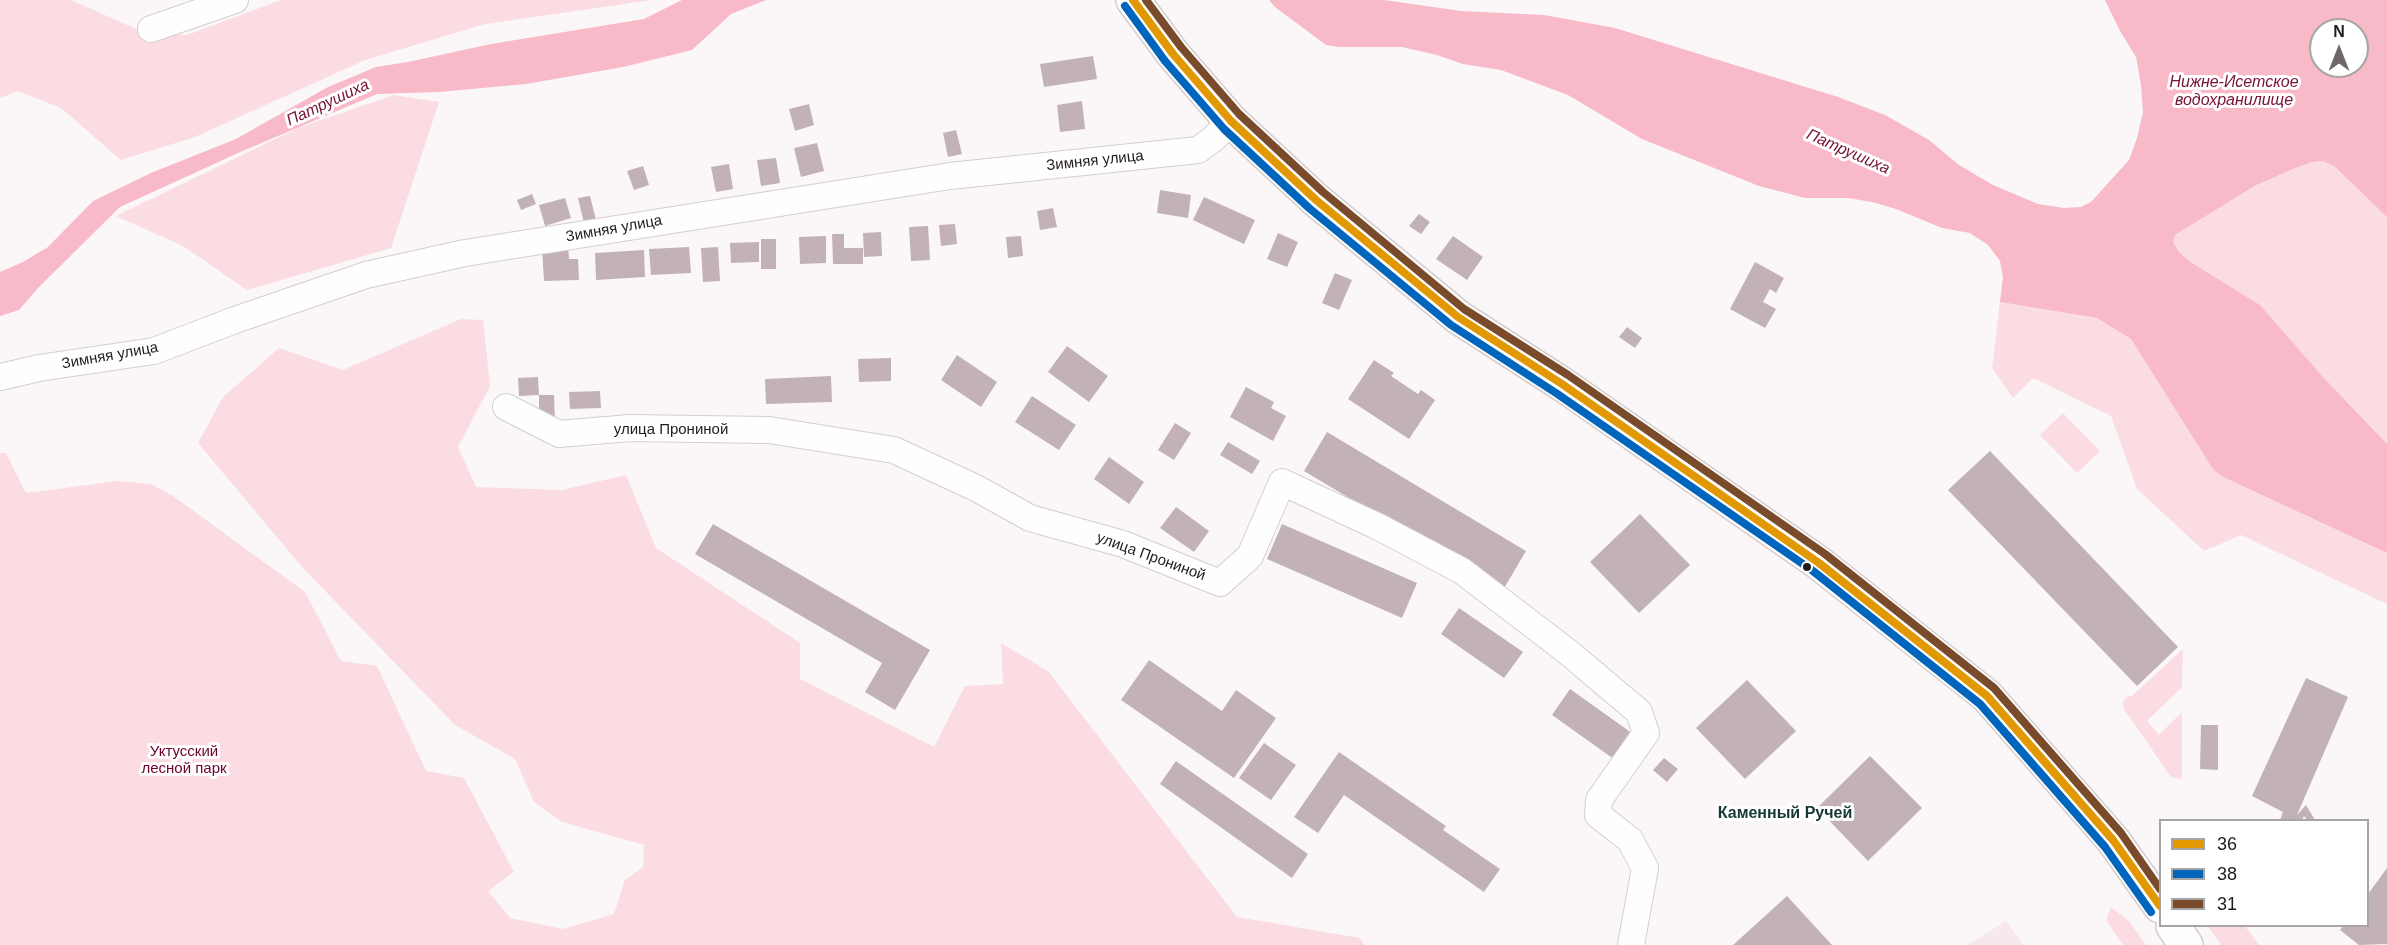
<!DOCTYPE html>
<html>
<head>
<meta charset="utf-8">
<style>
	body { margin:0 }
	#map { position:relative; width:2387px; height:945px; overflow:hidden; background:#fbf7f8; font-family:Helvetica,sans-serif }
	canvas { display:block }
	.legend { position:absolute; left:2159px; top:819px; width:210px; height:108px; box-sizing:border-box; background:#fff; border:2px solid #a7a4a4; margin:0; padding:8px 10px; list-style:none; font-size:18px; color:#221b1c }
	.legend li { display:flex; align-items:center; gap:12px; height:30px }
	.legend b { width:30px; border:2px solid #a7a4a4 }
	.north { position:absolute; left:2309px; top:18px; width:60px; height:60px; box-sizing:border-box; background:#fff; border:2px solid #a7a4a4; border-radius:50%; rotate:0deg; font-size:16px; font-weight:700; line-height:24px; text-align:center; color:#221b1c }
	.north::after { content:''; display:block; margin:auto; width:21px; height:27px; background:#6e6869; clip-path:polygon(50% 0,100% 100%,50% 72%,0 100%) }
</style>
</head>
<body>
<div id="map">
<canvas width="2387" height="945"></canvas>
<ul class="legend">
<li><b style="height:8px;background:#e29803"></b>36</li>
<li><b style="height:8px;background:#0065bd"></b>38</li>
<li><b style="height:8px;background:#7a4b2a"></b>31</li>
</ul>
<div class="north">N</div>
</div>
<script>
const c = document.querySelector('canvas').getContext('2d');
c.lineJoin = 'round';
function fillPath(path, color) { c.fillStyle = color; c.fill(path, 'evenodd'); }
const toPath = rows => new Path2D(rows.map(r => 'M' + r).join(''));
function stroke(path, color, width, dash) { c.strokeStyle = color; c.lineWidth = width; c.lineCap = dash ? 'butt' : 'round'; c.setLineDash(dash || []); c.stroke(path); }
function label(font, color, halo, rows, align = 'center') {
  c.font = font + ' Helvetica,sans-serif'; c.lineWidth = 6; c.setLineDash([]); c.textBaseline = 'middle'; c.strokeStyle = halo; c.fillStyle = color; for (const [text, x, y, turn = 0] of rows) {
    c.save(); c.translate(x, y); c.rotate((+turn || 0) * Math.PI / 180); c.textAlign = isNaN(turn) ? turn : align; if (halo) c.strokeText(text, 0, 0); c.fillText(text, 0, 0); c.restore();
  }
}
fillPath(toPath([
	[2006,921,2023,945,1968,945]
]), '#f7e9eb');
fillPath(toPath([
	[0,0,71,0,145,33,187,35,281,0,652,0,485,24,365,60,195,137,121,160,61,108,18,91,0,98],
	[394,95,439,102,391,248,247,290,183,246,116,216,298,128],
	[2324,161,2334,166,2387,217,2387,444,2323,377,2260,305,2189,261,2179,252,2173,242,2175,235,2256,186,2293,169,2312,162],
	[2000,302,2097,318,2131,339,2213,468,2223,477,2387,553,2387,604,2241,535,2204,551,2137,489,2111,416,2033,378,2013,398,1992,368],
	[461,319,483,320,490,386,458,447,476,487,562,490,626,475,656,548,800,643,800,679,934,747,965,686,1003,684,1001,643,1048,671,1237,917,1360,938,1364,945,0,945,0,453,6,453,26,493,118,481,151,484,173,496,305,592,341,661,377,666,426,771,464,778,514,872,488,891,510,918,563,929,614,914,625,880,643,867,644,845,562,822,534,802,515,759,455,725,302,567,198,443,223,397,279,348,343,370],
	[2063,413,2100,451,2077,473,2040,435],
	[2183,649,2182,687,2147,721,2159,735,2182,712,2182,779,2171,777,2124,709,2123,703,2126,697,2132,696],
	[2111,907,2129,921,2146,945,2123,945,2106,920],
	[2208,926,2245,926,2259,945,2221,945]
]), '#fadce2');
fillPath(toPath([
	[682,0,766,0,731,14,692,50,623,67,526,84,439,92,377,94,238,153,120,207,38,288,19,310,0,316,0,272,23,262,48,247,93,201,151,173,236,139,328,87,376,67,408,62,491,44,644,19],
	[1269,0,1384,0,1461,11,1544,15,1615,28,1838,97,1885,115,1929,140,1959,165,1993,185,2038,204,2064,208,2081,207,2091,202,2129,160,2137,138,2143,112,2141,85,2136,57,2120,31,2105,0,2387,0,2387,217,2334,166,2323,161,2312,162,2293,169,2255,186,2175,235,2173,242,2179,252,2189,261,2260,305,2323,377,2387,444,2387,553,2223,477,2213,469,2131,339,2097,318,2000,302,2003,277,2000,261,1988,245,1970,233,1942,228,1896,209,1872,202,1848,198,1805,198,1759,186,1642,139,1568,95,1501,70,1463,64,1437,55,1402,47,1339,47,1326,45,1275,7],
	[2321,30,2357,30,2357,66,2321,66]
]), '#f8b9c8');
fillPath(toPath([
	[1093,56,1097,79,1044,87,1040,64],
	[1082,101,1085,129,1060,132,1057,105],
	[809,104,814,125,795,131,789,109],
	[956,130,962,154,948,157,943,133],
	[817,143,824,171,801,177,794,148],
	[776,158,780,183,761,186,757,160],
	[729,164,733,189,716,192,711,167],
	[643,166,649,185,634,190,627,171],
	[1160,190,1191,195,1188,218,1157,213],
	[532,194,536,204,521,210,517,200],
	[590,196,596,220,584,223,578,198],
	[1204,197,1255,220,1244,244,1193,220],
	[565,198,571,218,545,226,539,205],
	[1053,208,1057,227,1040,230,1037,211],
	[1419,214,1430,222,1421,234,1409,226],
	[955,224,957,244,941,246,939,225],
	[928,226,930,260,911,261,909,227],
	[881,232,882,256,864,257,863,233],
	[1278,233,1298,242,1287,267,1267,259],
	[832,234,844,234,844,248,863,248,863,264,833,264],
	[826,236,826,263,800,264,799,237],
	[1021,236,1023,256,1008,258,1006,237],
	[1453,236,1483,257,1467,280,1436,259],
	[761,239,776,239,776,269,761,269],
	[759,242,759,262,731,263,730,243],
	[568,246,569,259,578,259,579,280,544,281,542,248],
	[689,247,691,273,651,275,649,249],
	[718,247,720,281,703,282,701,248],
	[644,250,645,277,596,280,595,253],
	[1755,262,1784,278,1776,293,1770,289,1763,302,1776,309,1765,328,1730,309],
	[1335,273,1352,280,1339,310,1322,303],
	[1627,327,1642,338,1635,348,1619,337],
	[1067,346,1108,376,1089,402,1048,372],
	[957,355,997,382,981,407,941,380],
	[891,358,891,381,859,382,858,359],
	[1374,360,1394,373,1391,376,1418,394,1421,390,1435,400,1409,439,1348,399],
	[831,376,832,402,766,404,765,379],
	[538,377,539,395,554,395,555,420,539,421,539,395,519,396,518,378],
	[1246,387,1274,402,1271,408,1286,416,1273,441,1230,417],
	[600,391,601,408,570,409,569,392],
	[1032,396,1076,425,1059,450,1015,422],
	[1175,423,1191,433,1174,460,1158,450],
	[1327,432,1526,551,1503,590,1304,471],
	[1228,442,1260,461,1252,474,1220,455],
	[1990,451,2178,647,2137,686,1948,490],
	[1109,457,1144,482,1129,504,1094,479],
	[1176,507,1209,531,1194,552,1160,528],
	[1640,514,1690,565,1639,613,1590,562],
	[713,524,930,650,895,710,865,692,882,663,695,554],
	[1282,524,1417,583,1402,618,1267,559],
	[1459,608,1523,652,1504,678,1441,634],
	[1149,660,1222,711,1236,690,1276,718,1234,778,1121,700],
	[2306,678,2348,697,2297,815,2306,805,2315,820,2307,820,2304,816,2302,820,2280,820,2283,812,2252,796],
	[1747,680,1796,731,1745,779,1696,728],
	[1570,689,1636,736,1618,762,1552,715],
	[2201,725,2218,725,2218,770,2200,769],
	[1264,743,1296,765,1271,800,1239,778],
	[1339,752,1446,826,1443,830,1500,869,1484,892,1344,795,1318,833,1294,817],
	[1870,756,1922,808,1868,861,1817,808],
	[1664,758,1678,769,1667,782,1653,770],
	[1176,761,1308,854,1292,878,1160,784],
	[2387,868,2387,944,2359,945,2340,930,2343,926,2368,926,2368,894],
	[1787,896,1832,945,1733,945]
]), '#c2b2b6');
const minor = toPath([
	[151,29,235,0],
	[0,377,39,368,154,351,235,320,366,275,465,253,950,176,1198,150,1213,139,1231,121],
	[506,407,559,434,630,428,769,430,894,450,976,488,1030,518,1123,544,1220,583,1250,556,1282,482,1379,527,1462,571,1568,652,1639,712,1646,733,1599,800,1598,815,1630,840,1645,868,1631,945]
]);
const major = toPath([
	[1133,0,1173,54,1231,121,1316,200,1458,317,1562,384,1819,563,1987,696,2113,840,2160,906],
	[2173,926,2186,945]
]);
stroke(minor, '#d4ced0', 28);
stroke(major, '#d4ced0', 36);
stroke(minor, '#fefefe', 26);
stroke(major, '#fefefe', 33);
stroke(toPath([
	[1133,0,1173,54,1231,121,1316,200,1458,317,1562,384,1819,563,1987,696,2113,840,2160,906]
]), '#e29803', 8);
stroke(toPath([
	[1125,6,1165,61,1224,129,1309,208,1451,325,1556,393,1813,571,1980,704,2105,847,2151,912]
]), '#0065bd', 8);
stroke(toPath([
	[1146,0,1181,47,1239,114,1323,192,1464,309,1568,375,1825,554,1994,688,2121,833,2160,889]
]), '#7a4b2a', 8);
for (const [x, y, r, color] of [
	[1807,567,5,"#221b1c"]
]) { const dot = new Path2D(); dot.arc(x, y, r, 0, 2 * Math.PI); c.fillStyle = color; c.fill(dot); stroke(dot, '#fff', 2); }
label('15px', '#221b1c', '#fff', [
	["Зимняя улица",1095,161,-6],
	["Зимняя улица",614,229,-10],
	["Зимняя улица",110,356,-10],
	["улица Прониной",671,430],
	["улица Прониной",1151,557,20]
]);
label('15px', '#6b022f', '#fff', [
	["Уктусский",184,752],
	["лесной парк",184,769]
]);
label('italic 16px', '#771338', '#fff', [
	["Нижне-Исетское",2234,83],
	["водохранилище",2234,101],
	["Патрушиха",328,103,-25],
	["Патрушиха",1848,152,24]
]);
label('bold 16px', '#163834', '#fff', [
	["Каменный Ручей",1785,814]
]);
</script>
</body>
</html>
